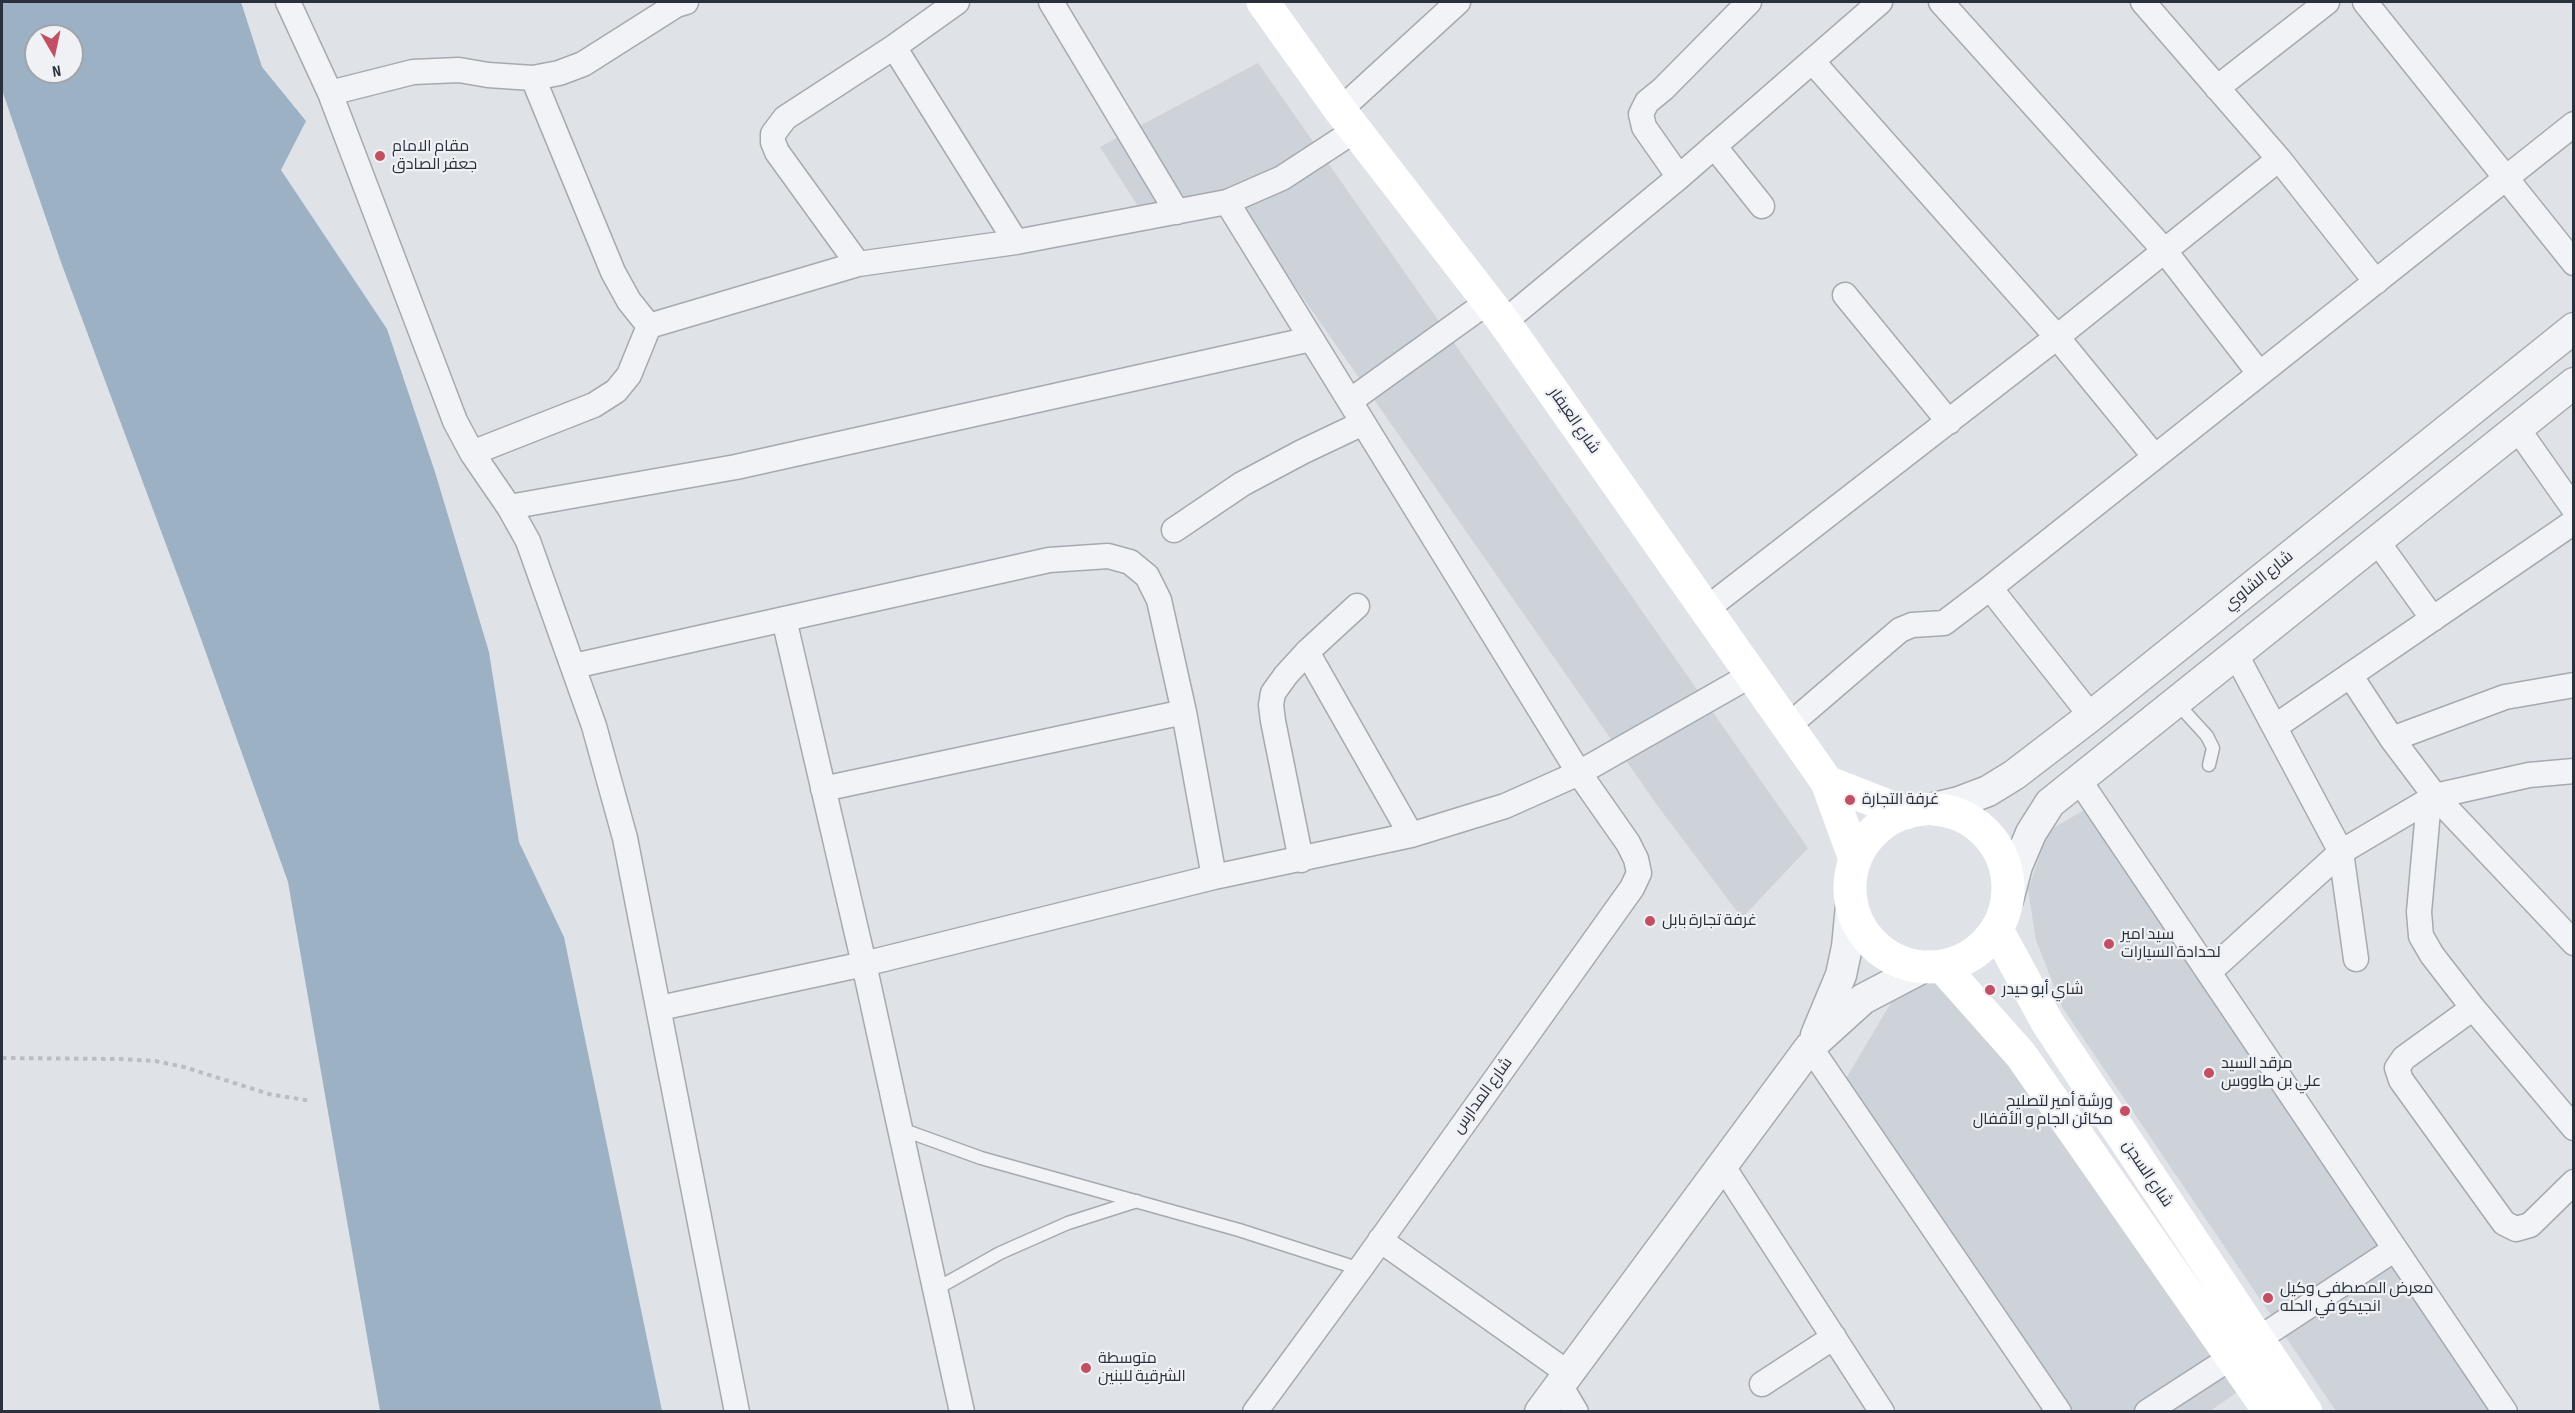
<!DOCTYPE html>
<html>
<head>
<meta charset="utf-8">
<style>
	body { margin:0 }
	#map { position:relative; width:2575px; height:1413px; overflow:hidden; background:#dfe3e7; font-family:"Sofia Sans Condensed",sans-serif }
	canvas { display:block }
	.frame { position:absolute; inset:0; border:3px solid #2a313d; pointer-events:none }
	.north { position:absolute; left:24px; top:24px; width:60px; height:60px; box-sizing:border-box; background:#eff1f5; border:2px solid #a0a4ab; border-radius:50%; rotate:171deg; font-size:16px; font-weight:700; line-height:24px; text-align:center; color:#2a313d }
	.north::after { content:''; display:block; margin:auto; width:21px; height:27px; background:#c24f63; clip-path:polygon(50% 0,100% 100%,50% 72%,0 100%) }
</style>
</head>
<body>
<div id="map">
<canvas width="2575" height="1413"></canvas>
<div class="frame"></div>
<div class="north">N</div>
</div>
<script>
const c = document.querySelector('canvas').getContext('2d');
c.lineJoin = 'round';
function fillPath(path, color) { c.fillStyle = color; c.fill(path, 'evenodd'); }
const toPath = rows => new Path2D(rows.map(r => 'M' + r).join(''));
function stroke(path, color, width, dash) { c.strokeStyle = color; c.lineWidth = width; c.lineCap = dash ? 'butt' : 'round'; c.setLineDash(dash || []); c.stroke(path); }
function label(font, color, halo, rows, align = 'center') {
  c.font = font + ' "Sofia Sans Condensed",Cairo,sans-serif'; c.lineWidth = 4.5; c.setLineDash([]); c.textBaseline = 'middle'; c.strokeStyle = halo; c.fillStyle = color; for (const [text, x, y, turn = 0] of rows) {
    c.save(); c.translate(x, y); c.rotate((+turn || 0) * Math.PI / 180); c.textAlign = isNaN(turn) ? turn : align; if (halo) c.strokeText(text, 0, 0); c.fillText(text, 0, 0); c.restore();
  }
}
fillPath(toPath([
	[1258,63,1808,848,1742,918,1657,805,1232,196,1139,208,1100,147],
	[2105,798,2514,1411,2336,1411,2062,1007,2036,940,2028,890,2048,831],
	[1942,964,2246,1386,2210,1411,2056,1411,1844,1082,1895,996]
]), '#ced2d9');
fillPath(toPath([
	[2,2,241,2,262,67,306,121,281,170,387,329,435,472,489,652,519,842,564,937,662,1411,380,1411,288,882,196,625,62,265,2,90],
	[36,36,72,36,72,72,36,72]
]), '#9db1c4');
const service = toPath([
	[2176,702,2207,736,2213,748,2209,765],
	[901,1129,981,1158,1239,1230,1360,1269],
	[936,1289,1000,1253,1068,1223,1137,1201]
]);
const minor = toPath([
	[288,2,330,93,455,421,472,453,509,507,528,541,594,726,625,838,737,1412],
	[1051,2,1177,212],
	[1941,2,2164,250,2259,373],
	[2143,2,2279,159,2376,282],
	[2365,2,2574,263],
	[894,47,1016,242],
	[1812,61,2057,337,2155,457],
	[533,78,613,272,629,301,649,326],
	[2217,88,2327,2],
	[330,93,413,72,459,70,488,75,533,78,559,73,583,64,676,5,686,2],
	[1340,110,1458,2],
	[1714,146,1762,206],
	[1679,177,1644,127,1641,114,1647,102,1663,89,1749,2],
	[1227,202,1579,773,1628,843,1636,859,1639,873,1632,888,1360,1269,1255,1412],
	[858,264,777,152,773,142,773,134,785,118,894,47,957,2],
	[1845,295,1949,422],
	[1504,322,1679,177,1880,2],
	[1350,401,1489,301],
	[2517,428,2574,509],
	[472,453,594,405,616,391,629,375,649,326,858,264,1016,242,1227,202,1282,178,1357,129],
	[509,507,736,467,1311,339],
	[1174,530,1242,484,1302,452,1363,423],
	[2377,541,2433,619],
	[1990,588,2091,716],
	[1705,610,2057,337,2279,159],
	[784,619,864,964,962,1412],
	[1307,652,1411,835],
	[2235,653,2341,852,2356,959],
	[574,666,1049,560,1108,556,1130,562,1147,576,1159,600,1184,712,1214,877],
	[2350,675,2392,739,2435,796,2574,943],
	[2276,726,2574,522],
	[1787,727,1900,630,1912,625,1944,623,1990,588,2574,124],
	[2392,739,2505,697,2574,685],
	[2079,780,2505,1412],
	[823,789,1184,712],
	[2429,800,2419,912,2421,936,2432,955,2473,1008,2574,1128],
	[1301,860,1273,721,1271,705,1273,693,1286,675,1307,652,1357,606],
	[2209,972,2341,852,2429,800,2435,796,2529,775,2574,771],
	[660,1008,864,964,1214,877,1411,835,1505,806,1579,773,1751,675],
	[2473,1008,2404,1058,2397,1068,2401,1080,2504,1223,2516,1229,2530,1225,2574,1182],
	[1810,1047,2059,1412],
	[1722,1165,1882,1412],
	[1380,1240,1568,1373],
	[2257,1340,2395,1249],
	[1762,1384,1834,1337],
	[1560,1385,1576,1412],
	[2147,1412,2232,1357]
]);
const tertiary = toPath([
	[1929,809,1959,802,1988,791,2014,775,2091,716,2574,328],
	[2008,900,2017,866,2031,833,2050,803,2574,383],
	[1816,1035,1841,975,1847,947,1851,906],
	[1540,1412,1810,1047,1863,999,1924,967]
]);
stroke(service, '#a5aab1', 15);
stroke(minor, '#a5aab1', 27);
stroke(tertiary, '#a5aab1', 33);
stroke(toPath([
	[2,1058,118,1059,155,1061,184,1067,269,1094,311,1101]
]), '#babdc2', 4, [4.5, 4.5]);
stroke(service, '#f2f3f6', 12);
stroke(minor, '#f2f3f6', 24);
stroke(tertiary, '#f2f3f6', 30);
stroke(toPath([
	[1263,2,1340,110,1504,322,1827,782,1855,859],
	[1827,782,1906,813],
	'1850 888a79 79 0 1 1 158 0a79 79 0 1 1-158 0Z',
	[1997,930,2047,1022,2306,1412],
	[1942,966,2021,1055,2270,1412]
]), '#fff', 33);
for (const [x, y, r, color] of [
	[380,156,6,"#c24f63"],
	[1850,800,6,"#c24f63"],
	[1650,921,6,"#c24f63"],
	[2109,944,6,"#c24f63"],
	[1990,990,6,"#c24f63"],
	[2209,1073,6,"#c24f63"],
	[2125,1111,6,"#c24f63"],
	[2268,1298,6,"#c24f63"],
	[1086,1368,6,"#c24f63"]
]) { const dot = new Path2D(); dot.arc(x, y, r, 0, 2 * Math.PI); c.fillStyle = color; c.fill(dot); stroke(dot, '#eff1f5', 2); }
label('16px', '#2a313d', '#eff1f5', [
	["مقام الامام",392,147],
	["جعفر الصادق",392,165],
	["غرفة التجارة",1862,800],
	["غرفة تجارة بابل",1662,921],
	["سيد امير",2121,935],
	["لحدادة السيارات",2121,953],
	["شاي أبو حيدر",2002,990],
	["مرقد السيد",2221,1064],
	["علي بن طاووس",2221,1082],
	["ورشة أمير لتصليح",2113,1102,"right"],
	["مكائن الجام و الأقفال",2113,1120,"right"],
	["معرض المصطفى وكيل",2280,1289],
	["انجيكو في الحله",2280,1307],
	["متوسطة",1098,1359],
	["الشرقية للبنين",1098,1377]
], 'left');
label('16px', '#2a313d', '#eff1f5', [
	["شارع العيفار",1574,421,55],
	["شارع الشاوي",2259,581,-39],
	["شارع المدارس",1483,1096,-54],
	["شارع السجن",2147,1174,56]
]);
</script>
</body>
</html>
